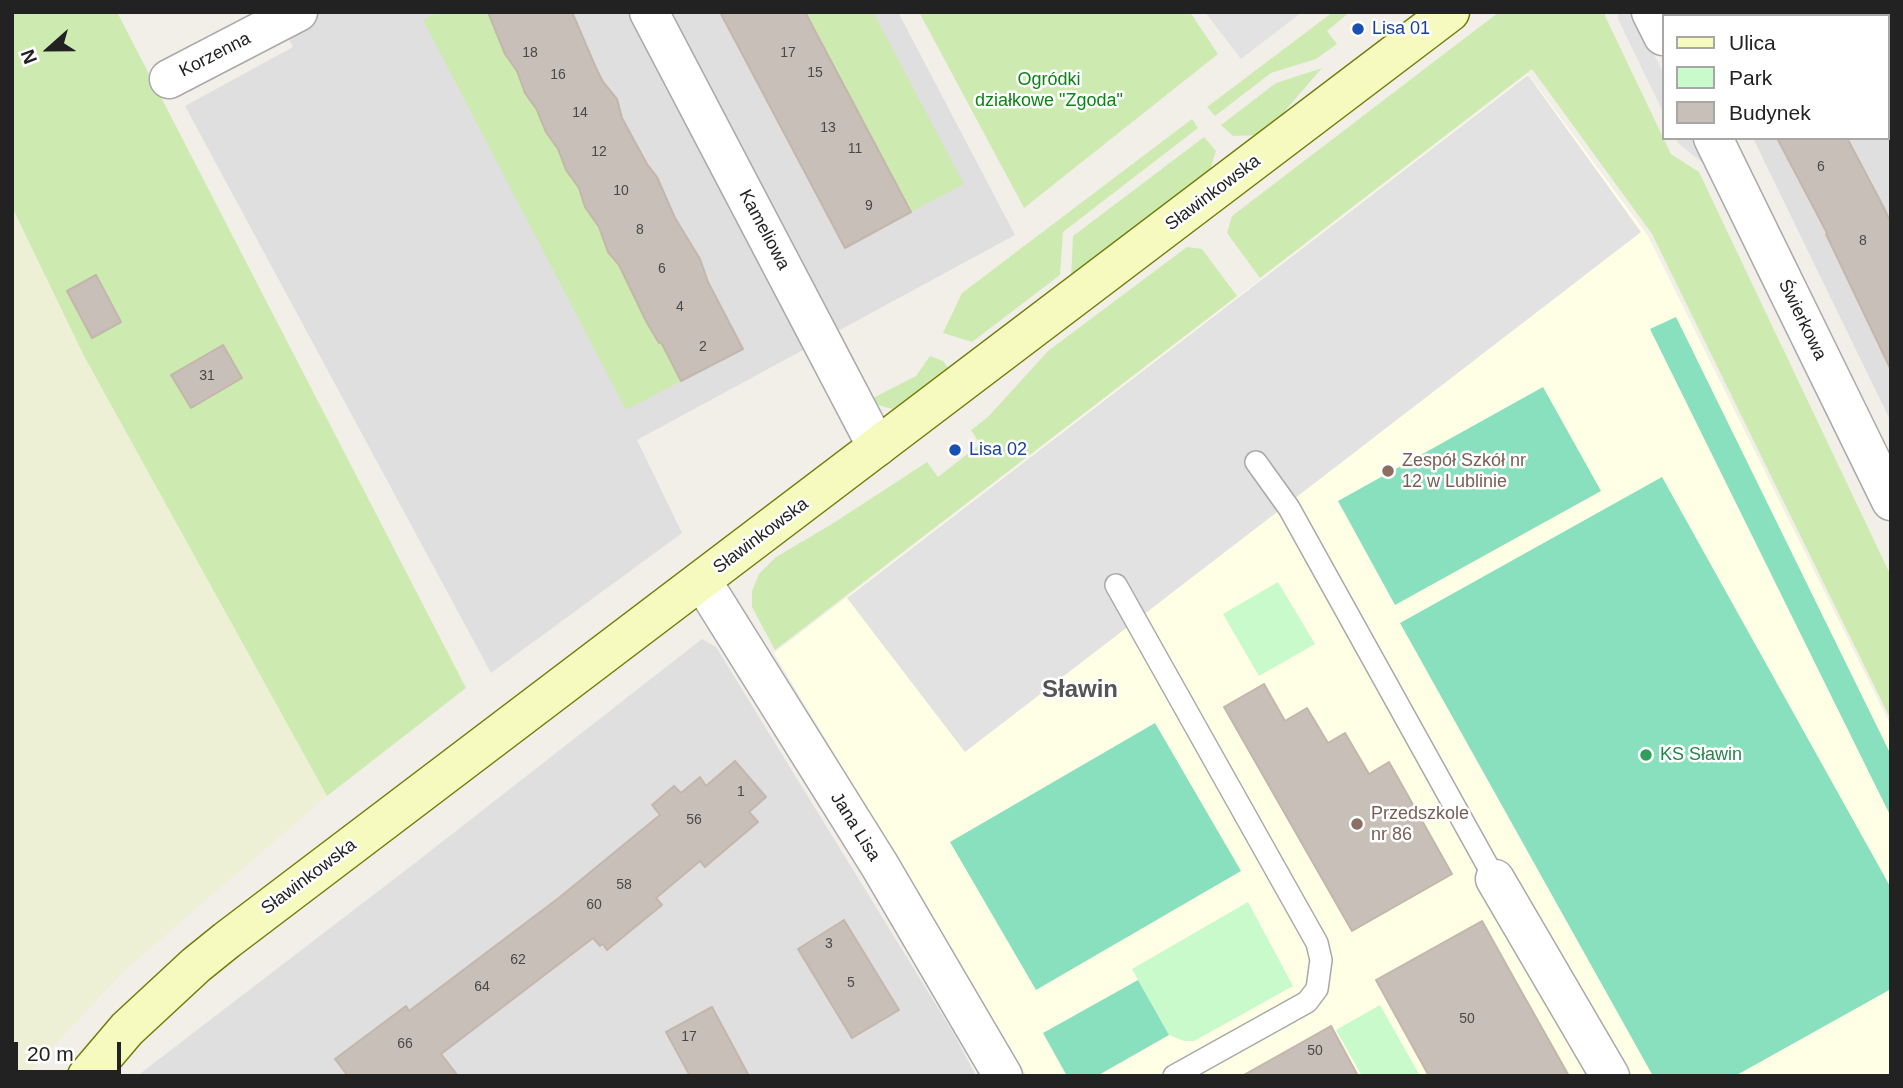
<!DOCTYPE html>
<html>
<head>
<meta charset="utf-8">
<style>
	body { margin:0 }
	#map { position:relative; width:1903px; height:1088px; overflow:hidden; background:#f2efe9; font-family:Helvetica,sans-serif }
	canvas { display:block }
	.frame { position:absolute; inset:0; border:14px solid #222; pointer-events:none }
	.legend { position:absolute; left:1662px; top:14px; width:228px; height:126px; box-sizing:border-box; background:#fff; border:2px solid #a7a7a7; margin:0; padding:9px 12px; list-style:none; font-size:21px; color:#222 }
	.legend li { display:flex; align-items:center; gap:14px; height:35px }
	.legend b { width:35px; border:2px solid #a7a7a7 }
	.north { position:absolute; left:14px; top:14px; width:70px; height:70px; -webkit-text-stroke:5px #fff; paint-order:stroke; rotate:249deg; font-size:19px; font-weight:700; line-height:28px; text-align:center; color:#222 }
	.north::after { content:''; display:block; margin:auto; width:24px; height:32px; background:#222; clip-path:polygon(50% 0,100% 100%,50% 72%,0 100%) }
	.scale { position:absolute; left:14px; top:1042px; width:107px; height:32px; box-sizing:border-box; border:4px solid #222; border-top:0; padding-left:9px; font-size:21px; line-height:24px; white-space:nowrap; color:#222; -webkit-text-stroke:5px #fff; paint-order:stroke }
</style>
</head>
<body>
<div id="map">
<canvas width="1903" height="1088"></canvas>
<div class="frame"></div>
<ul class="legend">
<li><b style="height:9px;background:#f7fabf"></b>Ulica</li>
<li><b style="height:19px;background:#c8facc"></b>Park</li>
<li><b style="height:19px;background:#c7bfb8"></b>Budynek</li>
</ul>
<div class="north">N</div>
<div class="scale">20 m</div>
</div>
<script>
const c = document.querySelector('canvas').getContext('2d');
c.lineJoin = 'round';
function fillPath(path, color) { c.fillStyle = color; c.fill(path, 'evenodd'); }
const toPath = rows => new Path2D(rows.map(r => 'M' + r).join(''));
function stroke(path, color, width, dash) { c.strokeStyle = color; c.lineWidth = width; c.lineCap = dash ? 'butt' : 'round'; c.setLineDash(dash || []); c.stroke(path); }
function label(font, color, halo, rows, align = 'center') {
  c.font = font + ' Helvetica,sans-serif'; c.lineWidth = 5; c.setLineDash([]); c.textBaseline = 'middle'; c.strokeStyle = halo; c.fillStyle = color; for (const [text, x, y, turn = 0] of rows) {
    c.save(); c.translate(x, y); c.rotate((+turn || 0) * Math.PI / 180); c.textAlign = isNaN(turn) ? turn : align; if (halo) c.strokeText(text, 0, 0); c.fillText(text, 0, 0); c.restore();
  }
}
fillPath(toPath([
	[275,12,898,12,1015,235,637,440,682,533,491,673,185,106,293,47],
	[1706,12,1891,12,1891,422,1753,138,1887,138,1887,16,1708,16],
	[702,639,716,647,954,1034,976,1076,137,1076,415,863]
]), '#e0dfdf');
fillPath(toPath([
	[1528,74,1648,236,1891,726,1891,1076,1027,1076,774,653]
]), '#ffffe5');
fillPath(toPath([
	[12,207,84,356,327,796,124,971,26,1076,12,1076]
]), '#eef0d5');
fillPath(toPath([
	[12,12,117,12,466,688,327,796,84,356,12,207],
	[438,12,488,12,681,381,626,410,423,20],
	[806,12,873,12,964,184,911,212],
	[919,12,1190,12,1218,54,1024,208],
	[1333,12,1350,12,1327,31,1337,44,1316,59,1271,73,1215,116,1207,107],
	[1499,12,1605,12,1605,16,1671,154,1699,172,1891,576,1891,720,1652,234,1532,69,1260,278,1227,233,1232,216],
	[1322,68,1271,127,1262,135,1233,136,1221,125,1276,83],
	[1192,119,1198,128,1063,232,1060,275,972,342,943,333,962,293],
	[1204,137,1216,151,1209,173,1071,279,1073,236],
	[1187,247,1202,249,1237,296,775,650,752,607,752,591,759,574,776,557,832,524,927,462,938,477,980,444,971,430,988,417,1048,351],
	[930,356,943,361,949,369,903,406,893,409,885,407,878,405,871,399,916,376]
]), '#cdebb0');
fillPath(toPath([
	[1278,582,1315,644,1259,676,1223,614],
	[1248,902,1293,986,1194,1041,1184,1041,1169,1035,1132,969],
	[1380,1005,1420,1076,1362,1076,1336,1030]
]), '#c8facc');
fillPath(toPath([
	[1676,317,1891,755,1891,817,1650,329],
	[1543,387,1601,491,1395,605,1338,501],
	[1662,477,1891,888,1891,989,1735,1076,1653,1076,1400,623],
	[1155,723,1241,871,1036,990,950,842],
	[1138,980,1169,1035,1097,1076,1067,1076,1043,1033]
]), '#88e0be');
fillPath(toPath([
	[1205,12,1302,12,1241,59],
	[1618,12,1634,12,1663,73,1663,112,1618,19],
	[1528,75,1641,232,965,752,847,598],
	[1676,138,1694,138,1709,168,1678,143]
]), '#e2e2e2');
const building = toPath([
	[488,12,572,12,596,68,603,82,617,99,622,118,647,164,657,177,675,218,700,259,708,282,743,349,681,381,661,342,659,343,647,323,619,265,608,252,599,227,585,207,579,188,566,170,558,149,546,132,537,110,525,93,517,71,505,54,488,12],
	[720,12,805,12,911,212,845,248,720,12],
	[1777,138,1847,138,1883,206,1891,223,1891,370,1826,234,1827,233,1777,138],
	[96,275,121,322,92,338,67,291,96,275],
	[223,345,242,378,191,408,171,375,223,345],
	[1264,684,1285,721,1307,708,1328,743,1345,733,1369,774,1389,762,1452,874,1352,931,1224,707,1264,684],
	[735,761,766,797,749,812,758,822,705,867,700,861,656,898,662,905,607,950,603,944,600,946,593,938,441,1054,458,1076,348,1076,335,1059,406,1006,409,1011,560,897,660,815,652,805,674,786,681,793,700,777,706,786,735,761],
	[844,920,899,1010,852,1038,798,949,844,920],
	[1482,921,1516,982,1569,1076,1429,1076,1376,980,1482,921],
	[712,1007,749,1076,690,1076,666,1032,712,1007],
	[1331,1026,1358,1076,1242,1076,1331,1026]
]);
fillPath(building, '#c7bfb8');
stroke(building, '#c4b6ab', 2);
const lane = toPath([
	[1256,462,1289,508,1495,879],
	[1116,585,1317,943,1321,960,1317,989,1307,1002,1174,1076]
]);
const street = toPath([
	[649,12,877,447],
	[1651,12,1663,36],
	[169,79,298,12],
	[1713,138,1891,501],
	[702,581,880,866,1003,1076],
	[1495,879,1610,1076]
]);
const secondary = toPath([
	[87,1076,127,1029,196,965,227,940,1450,12]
]);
stroke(lane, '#a9a9a9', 24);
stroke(street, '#a9a9a9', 41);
stroke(secondary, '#707d05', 41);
stroke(lane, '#fff', 21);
stroke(street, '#fff', 38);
stroke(secondary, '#f7fabf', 38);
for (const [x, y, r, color] of [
	[1358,29,7,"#1a4fb4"],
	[955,450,7,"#1a4fb4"],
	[1388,471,7,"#8d6e63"],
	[1646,755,7,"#2e9e5b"],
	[1357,824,7,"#8d6e63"]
]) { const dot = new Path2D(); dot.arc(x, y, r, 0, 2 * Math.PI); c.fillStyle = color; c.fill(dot); stroke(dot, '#fff', 2.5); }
label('14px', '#4b4948', null, [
	["18",530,53],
	["17",788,53],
	["15",815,73],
	["16",558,75],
	["14",580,113],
	["13",828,128],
	["11",855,149],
	["12",599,152],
	["6",1821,167],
	["10",621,191],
	["9",869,206],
	["8",640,230],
	["8",1863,241],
	["6",662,269],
	["4",680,307],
	["2",703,347],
	["31",207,376],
	["1",741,792],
	["56",694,820],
	["58",624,885],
	["60",594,905],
	["3",829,944],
	["62",518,960],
	["5",851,983],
	["64",482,987],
	["50",1467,1019],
	["17",689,1037],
	["66",405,1044],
	["50",1315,1051]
]);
label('18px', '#164399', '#fff', [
	["Lisa 01",1372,29],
	["Lisa 02",969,450]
], 'left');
label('18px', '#222', '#fff', [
	["Korzenna",215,55,-27],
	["Sławinkowska",1213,193,-37],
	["Kameliowa",764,230,62],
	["Świerkowa",1802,320,64],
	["Sławinkowska",761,536,-37],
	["Jana Lisa",855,827,58],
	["Sławinkowska",309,877,-37]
]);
label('18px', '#0c8416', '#fff', [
	["Ogródki",1049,80],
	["działkowe \"Zgoda\"",1049,101]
]);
label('18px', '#785e54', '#fff', [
	["Zespół Szkół nr",1402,461],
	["12 w Lublinie",1402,482],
	["Przedszkole",1371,814],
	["nr 86",1371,835]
], 'left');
label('18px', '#27864d', '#fff', [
	["KS Sławin",1660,755]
], 'left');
label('bold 24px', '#555', '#fff', [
	["Sławin",1080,690]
]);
</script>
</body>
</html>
